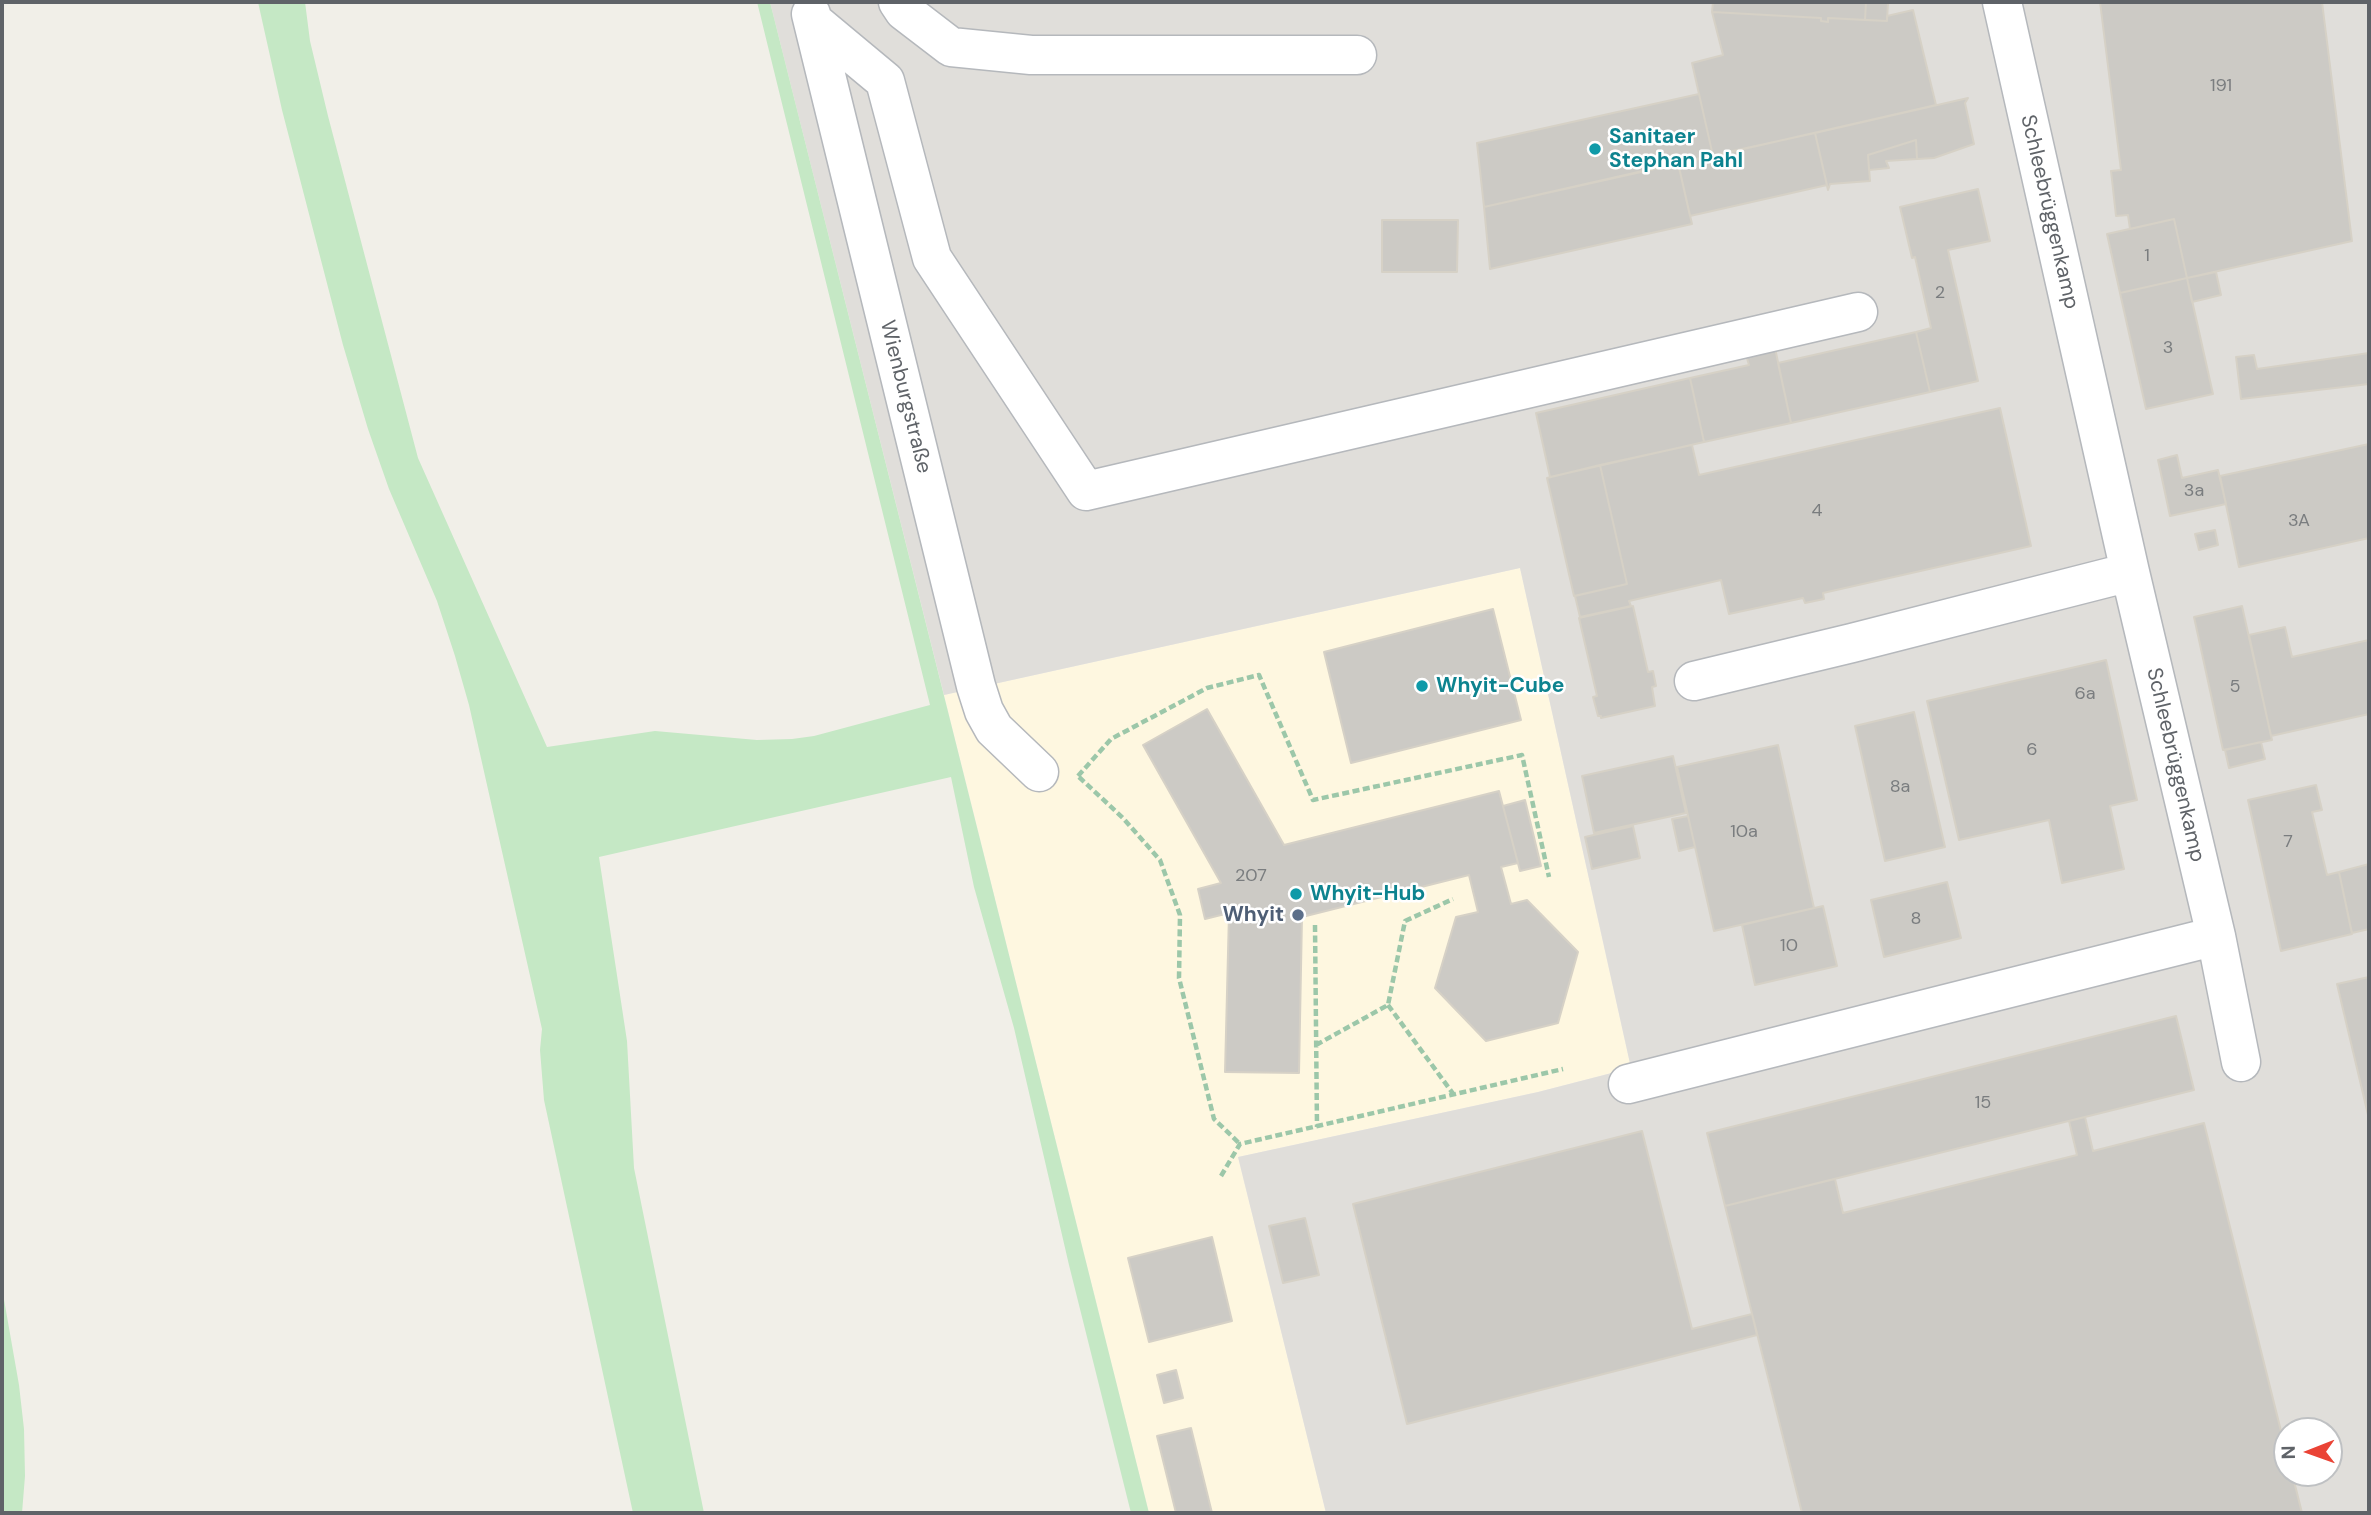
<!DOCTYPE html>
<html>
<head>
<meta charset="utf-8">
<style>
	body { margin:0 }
	#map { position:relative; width:2371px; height:1515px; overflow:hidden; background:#f1efe8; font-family:"DM Sans",sans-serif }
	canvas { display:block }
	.frame { position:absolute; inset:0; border:4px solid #5f6368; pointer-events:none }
	.north { position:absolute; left:2273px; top:1417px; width:70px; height:70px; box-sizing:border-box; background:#fff; border:2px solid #bfc1c3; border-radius:50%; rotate:269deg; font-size:19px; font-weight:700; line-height:28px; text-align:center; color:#5f6368 }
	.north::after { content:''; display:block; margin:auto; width:24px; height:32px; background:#ea4335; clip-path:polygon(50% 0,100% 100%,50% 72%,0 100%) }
</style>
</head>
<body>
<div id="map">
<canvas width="2371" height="1515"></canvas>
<div class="frame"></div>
<div class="north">N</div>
</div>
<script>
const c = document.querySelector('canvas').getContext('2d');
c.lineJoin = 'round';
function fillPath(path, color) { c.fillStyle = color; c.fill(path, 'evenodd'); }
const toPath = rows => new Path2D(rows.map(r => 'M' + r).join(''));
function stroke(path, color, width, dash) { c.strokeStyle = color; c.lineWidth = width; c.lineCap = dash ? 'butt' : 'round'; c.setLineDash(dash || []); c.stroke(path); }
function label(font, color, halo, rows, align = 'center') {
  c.font = font + ' "DM Sans",sans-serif'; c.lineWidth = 5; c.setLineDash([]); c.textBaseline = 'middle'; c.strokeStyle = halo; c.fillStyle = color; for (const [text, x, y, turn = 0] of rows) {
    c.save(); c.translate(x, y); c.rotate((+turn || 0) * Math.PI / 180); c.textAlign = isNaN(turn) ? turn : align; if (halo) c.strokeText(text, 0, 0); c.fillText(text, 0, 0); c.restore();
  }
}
fillPath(toPath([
	[1520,568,1631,1068,1538,1092,1238,1157,1326,1513,1149,1513,944,695]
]), '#fef7e0');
fillPath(toPath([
	[770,2,2369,2,2369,1513,1326,1513,1238,1157,1538,1092,1631,1068,1520,568,944,695],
	[2287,1431,2329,1431,2329,1473,2287,1473]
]), '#e0deda');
fillPath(toPath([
	[258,2,305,2,310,41,328,116,418,458,547,747,655,731,757,740,792,739,814,736,930,705,757,2,770,2,1149,1513,1131,1513,1069,1265,1014,1028,974,887,951,777,599,857,627,1041,634,1168,704,1513,633,1513,544,1100,540,1050,542,1029,469,705,455,656,437,601,389,489,368,429,343,345,282,110],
	[2,1288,19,1385,24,1429,25,1476,22,1513,2,1513]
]), '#c5e8c5');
const building = toPath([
	[1713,2,1866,2,1865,20,1828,18,1828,22,1821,21,1821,18,1712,12,1713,2],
	[1866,2,1888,2,1887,21,1865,20,1866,2],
	[2100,2,2322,2,2352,241,2187,278,2174,219,2130,229,2128,215,2116,216,2111,171,2121,170,2100,2],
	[1913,10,1936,105,1713,156,1692,63,1723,55,1712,12,1821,18,1821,21,1828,22,1828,18,1887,21,1887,16,1913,10],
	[1699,94,1713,156,1484,207,1477,143,1699,94],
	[1968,98,1965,103,1974,144,1934,158,1917,159,1916,140,1868,155,1870,181,1830,184,1828,190,1815,133,1968,98],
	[1815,133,1827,185,1690,216,1678,163,1815,133],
	[1916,140,1917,159,1886,161,1889,168,1869,170,1868,155,1916,140],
	[1678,163,1692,224,1490,269,1484,207,1678,163],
	[1978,189,1990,241,1948,250,1978,381,1930,392,1916,332,1931,328,1915,257,1912,258,1900,207,1978,189],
	[2174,219,2187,278,2120,293,2107,234,2174,219],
	[1382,220,1458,220,1457,272,1382,272,1382,220],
	[2216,272,2221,295,2192,302,2187,278,2216,272],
	[2187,278,2213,394,2146,409,2120,293,2187,278],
	[1916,332,1930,392,1791,423,1778,363,1916,332],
	[1775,348,1791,423,1704,442,1690,378,1749,365,1746,355,1775,348],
	[2369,353,2369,384,2241,399,2236,357,2254,355,2257,369,2369,353],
	[1690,378,1704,442,1550,477,1536,413,1690,378],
	[2000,408,2031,546,1823,593,1824,599,1805,603,1803,598,1729,614,1721,580,1629,601,1631,606,1580,617,1575,596,1627,584,1600,465,1692,445,1699,475,2000,408],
	[2369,444,2369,538,2239,567,2220,476,2369,444],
	[2177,455,2182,478,2218,470,2226,504,2170,516,2158,460,2177,455],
	[1600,465,1627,584,1574,596,1547,478,1600,465],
	[2215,530,2218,545,2199,550,2195,534,2215,530],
	[1633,606,1648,672,1653,671,1656,686,1652,687,1655,706,1601,718,1601,716,1598,716,1593,697,1597,696,1579,618,1633,606],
	[2242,606,2272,740,2223,750,2194,617,2242,606],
	[1493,609,1521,720,1351,763,1324,652,1493,609],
	[2285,627,2292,657,2369,640,2369,714,2271,736,2249,635,2285,627],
	[2106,660,2137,800,2110,806,2124,869,2062,883,2049,820,1959,840,1927,701,2106,660],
	[1207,709,1284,845,1499,791,1518,863,1501,867,1511,904,1527,900,1578,952,1558,1023,1486,1041,1435,988,1456,917,1478,912,1469,875,1302,917,1299,1073,1225,1072,1229,913,1205,919,1198,889,1221,883,1143,745,1207,709],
	[1914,712,1945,847,1885,861,1855,726,1914,712],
	[2261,742,2265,759,2229,768,2225,750,2261,742],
	[1778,745,1814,908,1714,931,1677,767,1778,745],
	[1673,756,1686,813,1594,833,1582,776,1673,756],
	[2316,785,2322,810,2312,812,2327,875,2339,872,2352,934,2281,951,2248,800,2316,785],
	[1525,800,1541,866,1520,871,1503,806,1525,800],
	[1688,816,1695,847,1679,851,1672,819,1688,816],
	[1633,826,1640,858,1592,869,1585,837,1633,826],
	[2369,864,2369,929,2352,933,2339,872,2369,864],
	[1947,882,1961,938,1884,957,1871,900,1947,882],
	[1823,906,1837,966,1755,985,1742,925,1823,906],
	[2369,977,2369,1119,2337,984,2369,977],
	[2176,1016,2194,1090,1725,1206,1707,1133,2176,1016],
	[2085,1117,2093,1151,2204,1123,2287,1455,2287,1473,2292,1473,2302,1513,1802,1513,1725,1206,1835,1179,1843,1213,2077,1155,2069,1121,2085,1117],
	[1642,1131,1692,1329,1752,1314,1757,1335,1407,1424,1353,1204,1642,1131],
	[1305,1218,1319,1275,1283,1283,1269,1226,1305,1218],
	[1212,1237,1232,1321,1149,1342,1128,1258,1212,1237],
	[1176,1370,1183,1398,1164,1403,1157,1375,1176,1370],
	[1191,1428,1212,1513,1176,1513,1157,1436,1191,1428]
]);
fillPath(building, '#cccac5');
stroke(building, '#d6d1c6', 2);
const minor = toPath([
	[898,2,904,11,951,47,1031,55,1357,55],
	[811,14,976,686,984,711,994,729,1039,772],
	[813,21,885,81,932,258,1086,491,1858,312],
	[1694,681,1852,643,2130,572],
	[2216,936,2241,1062],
	[1628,1084,2216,936,2130,572,2002,2]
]);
stroke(minor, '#b5b8bc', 41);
stroke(toPath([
	[1078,776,1111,739,1207,688,1259,675,1313,800,1522,755,1549,877],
	[1079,777,1123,818,1160,860,1180,915,1179,978,1214,1119,1240,1144],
	[1315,925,1317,1127],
	[1388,1005,1454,1095],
	[1316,1045,1388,1005,1405,921,1453,899],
	[1221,1176,1240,1144,1563,1069]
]), '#9cc7a9', 4.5, [7, 3.5]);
stroke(minor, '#fff', 38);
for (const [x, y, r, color] of [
	[1595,149,7,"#0f9aa8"],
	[1422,686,7,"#0f9aa8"],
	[1296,894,7,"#0f9aa8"],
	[1298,915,7,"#5c6f8a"]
]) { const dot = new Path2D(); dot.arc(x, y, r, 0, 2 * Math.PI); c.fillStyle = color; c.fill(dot); stroke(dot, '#fff', 2.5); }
label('18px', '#7a7d7f', null, [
	["191",2221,86],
	["1",2147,256],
	["2",1940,293],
	["3",2168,348],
	["3a",2194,491],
	["4",1817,511],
	["3A",2299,521],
	["5",2235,687],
	["6a",2085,694],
	["6",2032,750],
	["8a",1900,787],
	["10a",1744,832],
	["7",2288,842],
	["207",1251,876],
	["8",1916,919],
	["10",1789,946],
	["15",1983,1103]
]);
label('bold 21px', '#0d838f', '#fff', [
	["Sanitaer",1609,137],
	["Stephan Pahl",1609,161],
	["Whyit-Cube",1436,686],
	["Whyit-Hub",1310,894]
], 'left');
label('21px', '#5f6368', '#fff', [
	["Schleebrüggenkamp",2049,212,77],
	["Wienburgstraße",905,397,76],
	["Schleebrüggenkamp",2175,765,77]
]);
label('bold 21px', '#4e5e75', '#fff', [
	["Whyit",1284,915]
], 'right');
</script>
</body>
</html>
